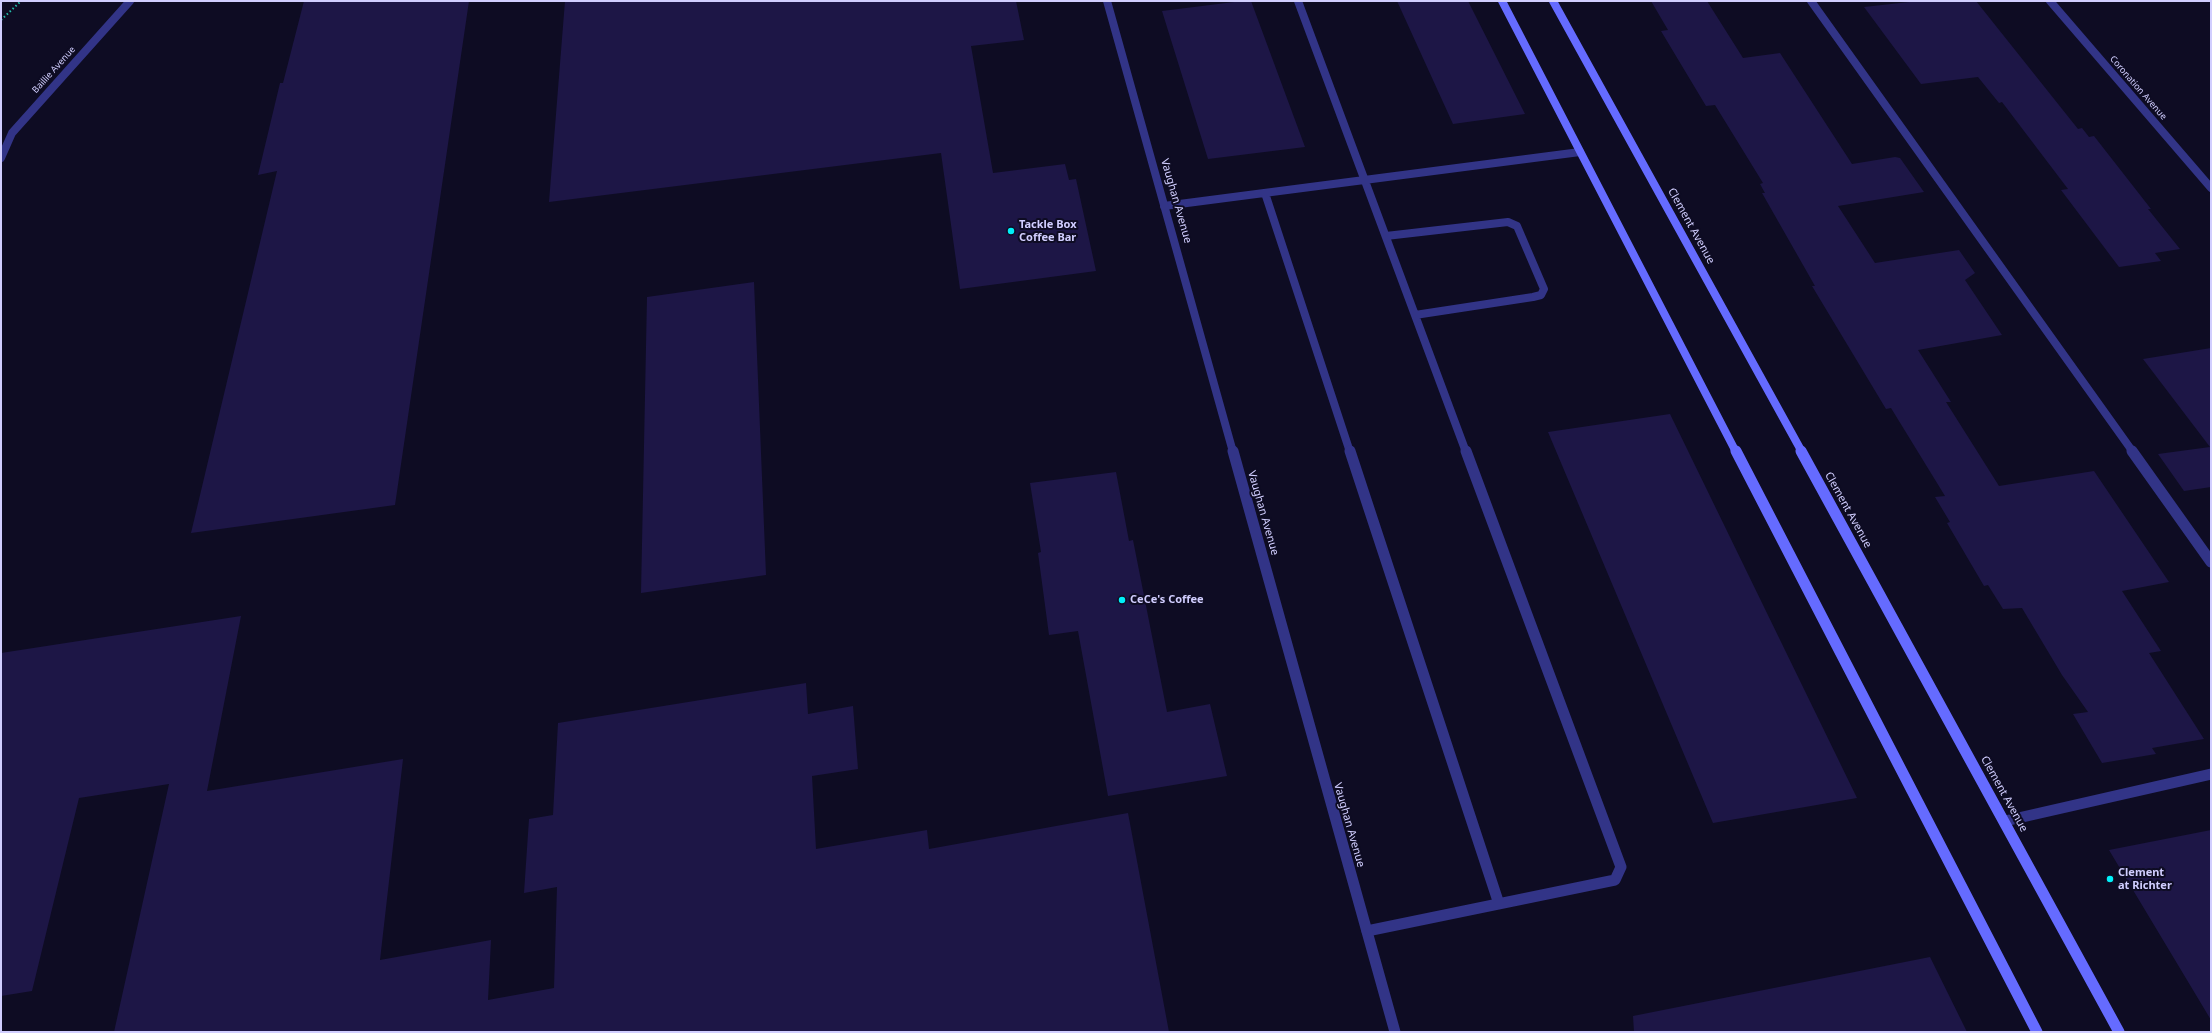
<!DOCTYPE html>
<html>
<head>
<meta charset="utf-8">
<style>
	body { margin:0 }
	#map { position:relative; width:2212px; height:1033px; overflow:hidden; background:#0e0c23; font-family:"Noto Sans",sans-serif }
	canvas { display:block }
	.frame { position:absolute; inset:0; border:2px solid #d1ceff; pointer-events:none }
</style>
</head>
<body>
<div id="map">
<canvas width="2212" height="1033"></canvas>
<div class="frame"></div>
</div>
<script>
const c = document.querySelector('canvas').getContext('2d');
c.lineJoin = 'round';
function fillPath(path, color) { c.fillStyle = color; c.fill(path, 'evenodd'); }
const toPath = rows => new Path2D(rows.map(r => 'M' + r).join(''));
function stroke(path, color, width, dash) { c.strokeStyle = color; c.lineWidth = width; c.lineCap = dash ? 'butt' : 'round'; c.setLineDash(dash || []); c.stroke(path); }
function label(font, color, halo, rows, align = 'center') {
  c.font = font + ' "Noto Sans",sans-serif'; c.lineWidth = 4; c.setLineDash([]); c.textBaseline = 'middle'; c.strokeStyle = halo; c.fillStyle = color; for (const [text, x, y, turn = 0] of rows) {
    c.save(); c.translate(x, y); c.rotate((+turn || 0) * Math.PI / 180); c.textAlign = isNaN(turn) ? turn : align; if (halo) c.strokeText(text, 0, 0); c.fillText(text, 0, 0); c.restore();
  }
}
fillPath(toPath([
	[304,1,469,1,395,505,191,533,277,171,258,175,280,83,283,83],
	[565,1,1016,1,1024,40,971,46,993,173,1065,164,1069,180,1076,179,1096,271,960,289,941,153,549,202],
	[1242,1,1251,1,1305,147,1208,159,1162,11],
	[1397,1,1468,1,1525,114,1453,124],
	[1651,1,1707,1,1743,58,1780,53,1852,164,1895,157,1900,158,1924,192,1838,206,1875,263,1959,250,1975,273,1965,280,2002,335,1918,350,1951,402,1946,402,1999,486,2094,471,2169,582,2122,591,2161,651,2149,653,2204,739,2152,748,2156,754,2102,763,2073,714,2088,712,2062,675,2022,608,2003,609,1988,585,1984,586,1947,523,1950,522,1935,497,1945,496,1891,408,1886,409,1812,286,1815,286,1762,193,1765,193,1760,184,1763,183,1715,105,1706,106,1661,31,1668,30],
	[1918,1,1976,1,2078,129,2082,128,2089,137,2094,136,2151,209,2148,209,2180,249,2155,253,2161,261,2119,267,2061,190,2068,189,2002,102,1999,103,1978,77,1921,84,1864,7],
	[754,282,766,575,641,593,647,297],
	[2211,348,2211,487,2184,491,2158,454,2210,447,2143,359],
	[1670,414,1857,798,1713,823,1548,432],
	[1116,472,1129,541,1133,540,1167,712,1210,704,1227,776,1108,796,1078,631,1049,635,1038,553,1041,552,1030,483],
	[241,616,207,791,403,759,380,960,491,940,488,1000,554,988,557,887,524,893,529,819,553,815,558,723,806,683,808,714,853,706,858,769,812,776,816,849,927,830,929,849,1128,813,1169,1032,114,1032,169,784,79,798,32,991,1,996,1,653],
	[2211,830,2211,1020,2109,850],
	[1930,957,1967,1032,1634,1032,1633,1016]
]), '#1d1646');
stroke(toPath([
	[1,20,21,1]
]), '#23beab', 2, [1.5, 2.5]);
stroke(toPath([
	[1298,1,1466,452],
	[1811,1,2133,452],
	[1265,193,1350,452],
	[1164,206,1580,152],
	[1386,236,1508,222,1517,226,1544,289,1541,295,1533,297,1415,315]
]), '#323487', 8);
stroke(toPath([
	[1350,451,1499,904],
	[2132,451,2211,562],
	[2005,821,2211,774],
	[1367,931,1615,880,1621,867,1466,451]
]), '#323487', 11);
stroke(toPath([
	[1107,1,1233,452],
	[2050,1,2211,188],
	[1,158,12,133,130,1]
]), '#323487', 8);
stroke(toPath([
	[1233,451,1395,1032]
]), '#323487', 11);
stroke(toPath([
	[1502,1,1736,452],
	[1553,1,1802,452]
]), '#656bff', 8);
stroke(toPath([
	[1736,451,2037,1032],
	[1801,451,2119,1032]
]), '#656bff', 11);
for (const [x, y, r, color] of [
	[1011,231,4,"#00f0f9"],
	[1122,600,4,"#00f0f9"],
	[2110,879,4,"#00f0f9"]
]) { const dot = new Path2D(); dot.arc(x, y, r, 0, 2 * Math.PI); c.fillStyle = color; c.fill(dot); stroke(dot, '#0e0c23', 1.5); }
label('9px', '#d1ceff', '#0e0c23', [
	["Baillie Avenue",54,70,-48],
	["Coronation Avenue",2138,88,49]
]);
label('11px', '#d1ceff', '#0e0c23', [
	["Vaughan Avenue",1176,201,74],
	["Clement Avenue",1691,226,61],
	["Clement Avenue",1848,510,61],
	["Vaughan Avenue",1263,513,74],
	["Clement Avenue",2004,794,61],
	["Vaughan Avenue",1349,825,74]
]);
label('bold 11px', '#d1ceff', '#0e0c23', [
	["Tackle Box",1019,225],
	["Coffee Bar",1019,238],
	["CeCe's Coffee",1130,600],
	["Clement",2118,873],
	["at Richter",2118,886]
], 'left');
</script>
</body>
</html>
